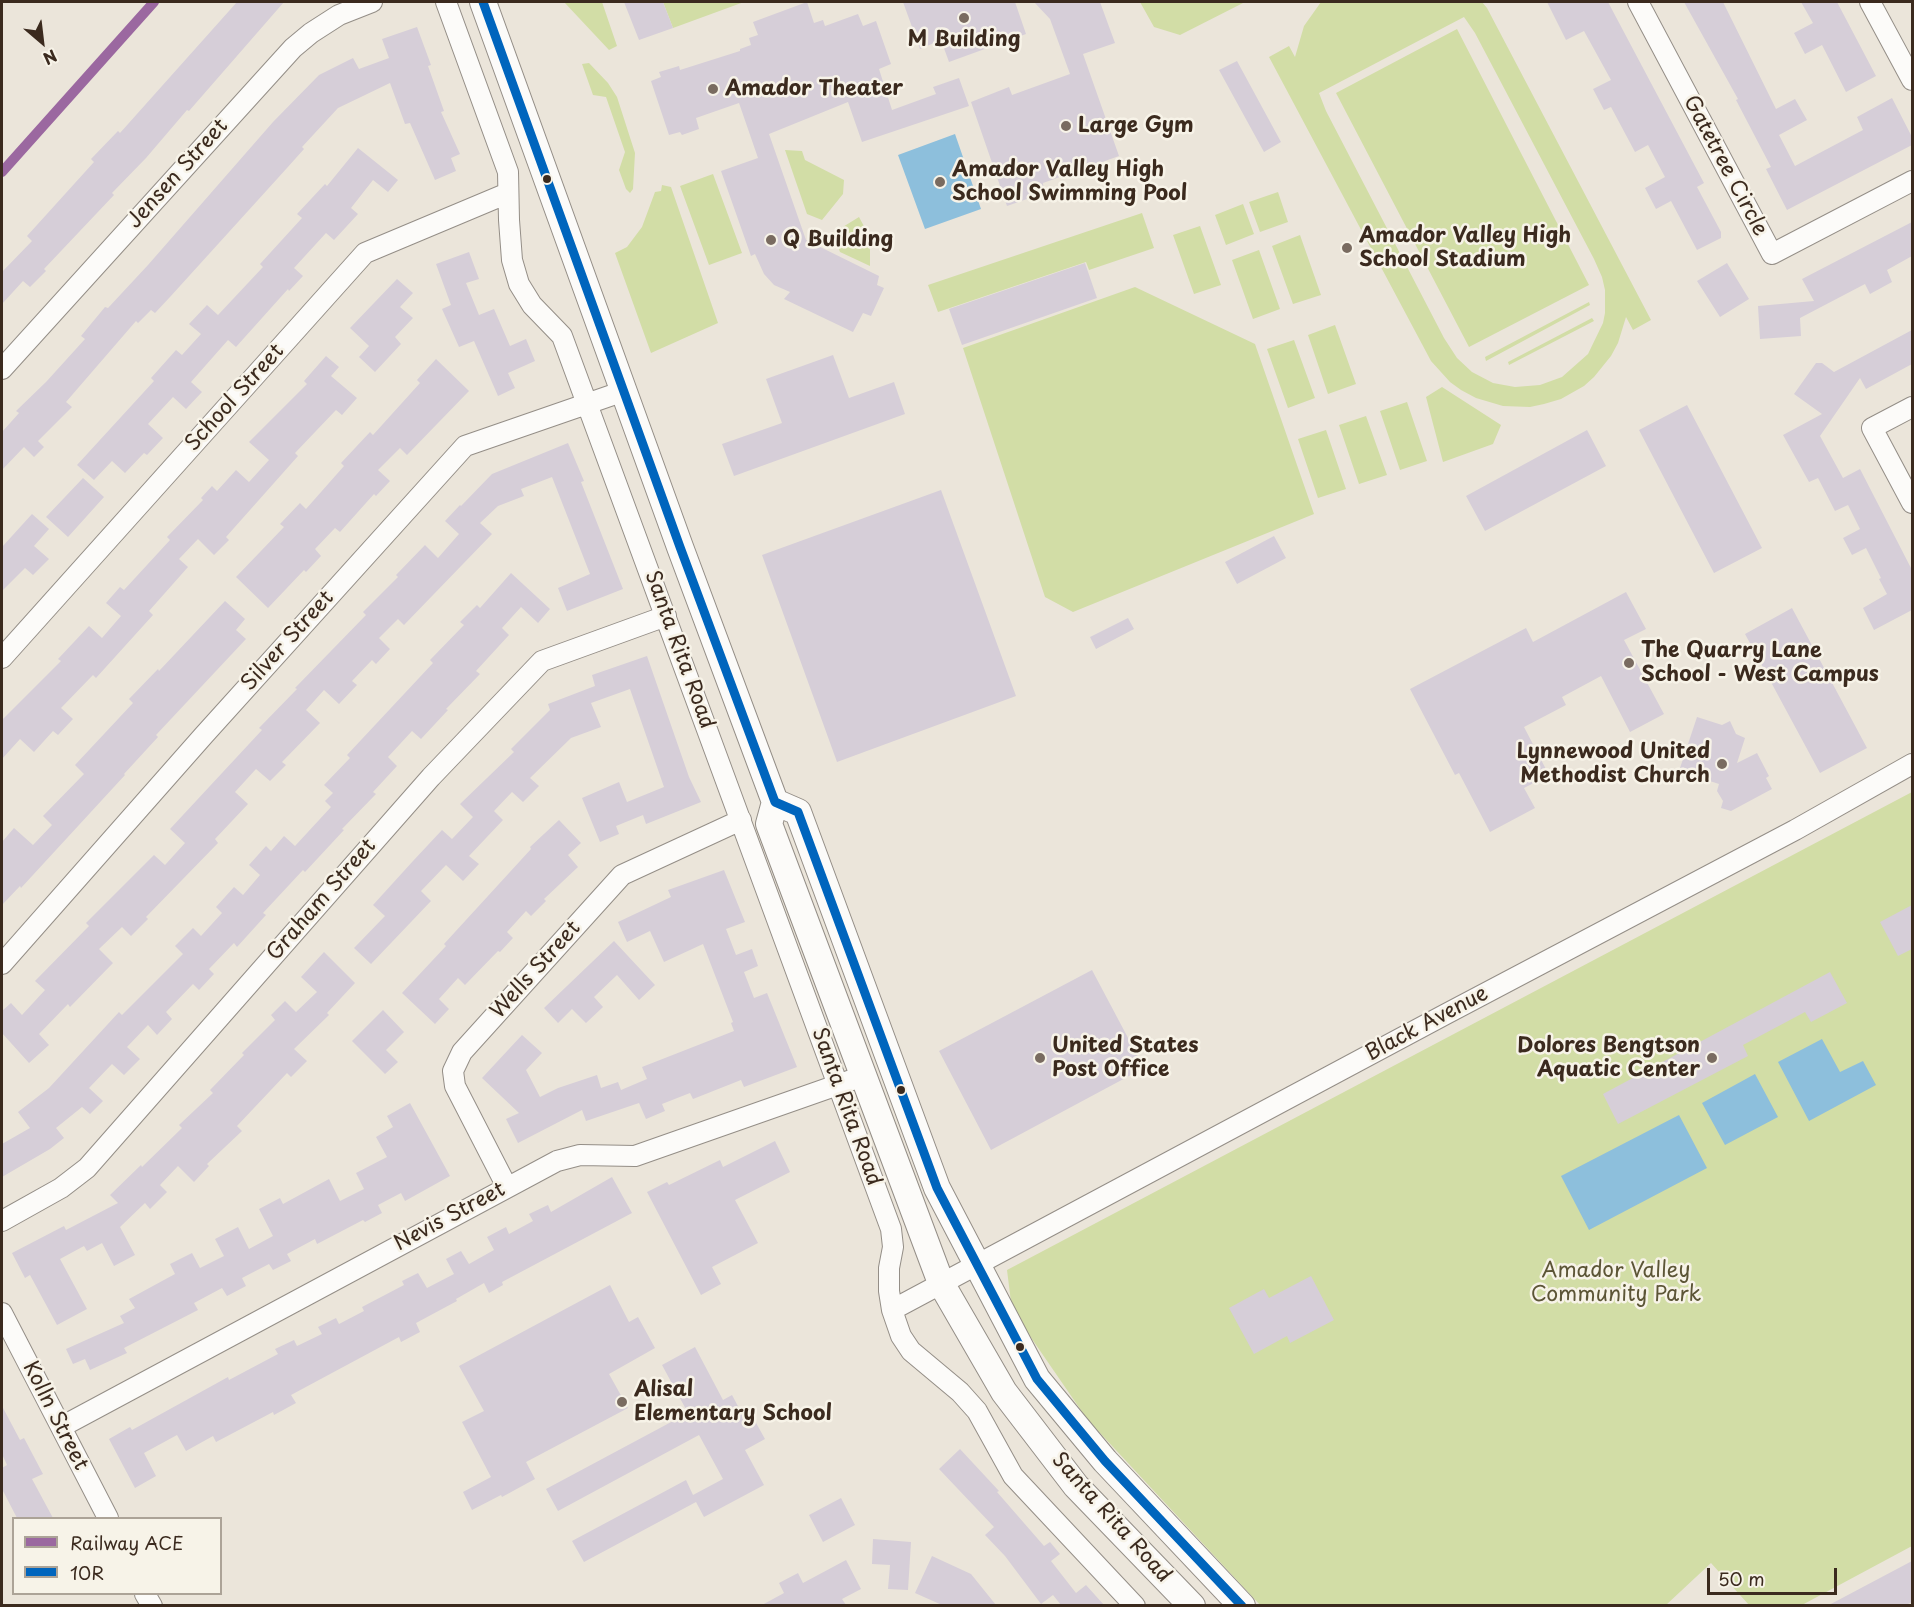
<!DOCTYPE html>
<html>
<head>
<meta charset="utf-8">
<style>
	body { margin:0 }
	#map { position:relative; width:1914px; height:1607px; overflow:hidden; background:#ebe5da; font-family:"Playpen Sans",sans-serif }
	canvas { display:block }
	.frame { position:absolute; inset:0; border:3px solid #3b2a1e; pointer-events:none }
	.legend { position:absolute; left:12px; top:1517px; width:210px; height:78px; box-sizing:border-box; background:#f7f3e8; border:2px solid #aca397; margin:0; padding:8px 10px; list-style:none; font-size:18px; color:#3b2a1e }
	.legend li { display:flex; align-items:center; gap:12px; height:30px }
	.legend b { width:30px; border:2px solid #aca397 }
	.north { position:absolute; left:12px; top:12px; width:60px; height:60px; -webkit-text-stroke:4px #f7f3e8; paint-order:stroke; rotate:152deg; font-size:16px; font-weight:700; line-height:24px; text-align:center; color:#3b2a1e }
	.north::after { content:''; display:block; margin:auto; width:21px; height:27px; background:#3b2a1e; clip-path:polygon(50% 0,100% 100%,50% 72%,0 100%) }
	.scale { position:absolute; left:1707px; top:1568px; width:130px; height:27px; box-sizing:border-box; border:3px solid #3b2a1e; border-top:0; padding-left:8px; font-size:18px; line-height:21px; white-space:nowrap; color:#3b2a1e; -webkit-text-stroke:4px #f7f3e8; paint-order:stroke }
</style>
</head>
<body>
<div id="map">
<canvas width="1914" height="1607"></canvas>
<div class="frame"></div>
<ul class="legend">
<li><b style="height:8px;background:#9b68a0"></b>Railway ACE</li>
<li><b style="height:8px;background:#0065bd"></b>10R</li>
</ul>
<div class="north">N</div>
<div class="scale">50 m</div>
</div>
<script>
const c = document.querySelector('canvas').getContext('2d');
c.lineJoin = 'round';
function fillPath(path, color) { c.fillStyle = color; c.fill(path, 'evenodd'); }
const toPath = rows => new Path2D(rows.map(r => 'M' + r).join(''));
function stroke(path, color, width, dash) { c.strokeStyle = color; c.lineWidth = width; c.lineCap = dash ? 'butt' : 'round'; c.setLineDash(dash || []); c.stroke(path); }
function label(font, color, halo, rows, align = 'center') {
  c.font = font + ' "Playpen Sans",sans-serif'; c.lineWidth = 5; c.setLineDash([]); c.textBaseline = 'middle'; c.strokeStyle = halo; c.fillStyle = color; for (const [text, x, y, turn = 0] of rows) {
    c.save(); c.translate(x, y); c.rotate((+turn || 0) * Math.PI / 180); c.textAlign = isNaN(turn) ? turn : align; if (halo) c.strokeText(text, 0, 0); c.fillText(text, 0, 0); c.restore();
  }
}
fillPath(toPath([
	[564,2,602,2,617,46,609,50],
	[663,2,744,2,673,28],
	[1140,2,1245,2,1180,35,1154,27],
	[1321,2,1482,2,1487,8,1651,320,1633,330,1626,317,1618,343,1611,356,1594,377,1584,386,1561,399,1544,404,1530,407,1503,406,1476,398,1461,390,1450,382,1431,361,1269,57,1289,46,1295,57,1304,26],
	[1464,17,1475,33,1594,259,1602,277,1605,290,1605,313,1603,323,1588,354,1562,377,1540,385,1515,387,1493,383,1472,372,1457,358,1444,338,1326,111,1319,93],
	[1457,29,1589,285,1469,347,1336,93],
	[589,63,608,83,617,97,635,153,633,189,630,193,626,189,619,170,625,152,606,97,593,95,582,64],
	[785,150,802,151,805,160,844,180,843,194,822,220,807,214],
	[713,174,742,253,709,265,680,186],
	[662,185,671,187,718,323,651,353,615,253,627,247,642,227,655,192,661,191],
	[1278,192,1288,222,1260,232,1249,202],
	[1243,204,1254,234,1226,245,1215,215],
	[1142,213,1154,248,1089,270,1086,262,938,312,928,285],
	[859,217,866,230,870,250,870,266,840,252,833,233],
	[1200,226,1221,285,1194,294,1173,235],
	[1300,235,1321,295,1293,304,1272,246],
	[1259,250,1280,309,1253,319,1232,260],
	[1135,287,1255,344,1314,514,1073,612,1045,597,963,348],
	[1589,302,1590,305,1486,361,1485,357],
	[1592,318,1594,321,1509,365,1508,362],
	[1335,325,1356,384,1328,394,1308,335],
	[1294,340,1315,398,1288,408,1267,349],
	[1442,387,1501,425,1493,444,1443,462,1426,397],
	[1407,402,1427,461,1400,470,1380,411],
	[1366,416,1387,475,1359,484,1339,425],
	[1326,430,1346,489,1318,498,1298,439],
	[1912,792,1912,1546,1802,1605,1749,1605,1711,1563,1666,1605,1260,1605,1087,1419,1012,1310,1007,1270]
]), '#d2dda6');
fillPath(toPath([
	[955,134,981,209,925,229,898,155],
	[1822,1039,1840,1072,1863,1061,1876,1085,1809,1121,1778,1062],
	[1755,1074,1778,1117,1725,1145,1702,1103],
	[1679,1115,1707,1168,1589,1230,1561,1176]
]), '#8dbfdc');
fillPath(toPath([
	[237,2,284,2,189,111,187,110,146,158,112,193,114,195,44,269,46,271,30,287,23,281,2,304,2,272,32,241,27,236,94,162,91,159,118,131,120,133],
	[624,2,663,2,673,28,639,40],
	[807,2,814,23,823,20,825,26,858,14,863,26,876,21,891,64,879,69,892,110,936,94,933,87,959,78,969,106,862,142,848,102,769,134,806,240,879,276,877,285,884,288,871,316,863,313,853,332,784,299,790,292,774,285,764,274,755,254,751,256,721,171,758,158,739,103,696,118,699,129,682,135,680,132,669,135,651,81,661,77,659,72,679,66,680,70,740,51,740,49,751,45,749,38,758,35,753,22],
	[903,2,1015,2,1026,34,949,62,941,40,920,49],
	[1034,2,1100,2,1115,43,1083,54,1119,156,1043,183,1044,193,1007,206,971,102,1009,87,1012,95,1070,74,1050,19],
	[1547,2,1608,2,1704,183,1697,187,1721,232,1721,238,1697,250,1671,201,1656,209,1645,188,1665,177,1648,145,1635,152,1611,107,1604,110,1593,89,1611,80,1584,31,1566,40],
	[1684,2,1723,2,1776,109,1795,99,1807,120,1779,135,1795,166,1863,130,1857,117,1892,98,1912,137,1912,145,1787,210,1766,169,1771,167,1736,100,1738,99],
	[1801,2,1837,2,1876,76,1846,92,1822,45,1805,54,1794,33,1813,23],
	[417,27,431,65,428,66,444,111,441,112,460,154,451,158,456,171,435,180,410,123,405,124,390,83,338,108,302,147,304,149,287,168,170,297,155,313,151,310,138,323,136,321,66,402,72,407,38,441,44,447,34,457,24,447,2,470,2,432,19,413,16,411,46,382,85,339,81,336,105,307,108,308,148,265,273,122,319,75,353,58,359,69,389,58,382,39],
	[1237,61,1281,142,1264,152,1219,70],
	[358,148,398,180,388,192,373,180,351,208,358,214,334,240,326,233,294,268,303,276,289,291,288,289,236,347,228,340,191,382,202,392,186,409,173,397,148,424,163,438,147,455,144,453,125,473,112,461,94,480,77,465,154,381,151,378,176,350,182,355,201,334,189,324,207,305,218,315,263,267,260,264,302,218,297,214,325,184,327,186],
	[1912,222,1912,256,1887,270,1892,282,1870,294,1865,284,1800,318,1801,336,1760,339,1758,306,1814,301,1802,279],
	[469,252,479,279,466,283,479,315,494,309,510,346,526,339,535,361,508,373,515,388,498,396,474,341,459,347,442,309,451,305,436,264],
	[1085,263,1097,298,962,345,949,309],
	[1727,263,1749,299,1720,317,1697,281],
	[397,279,413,293,400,307,413,318,395,337,401,344,375,372,359,357,369,346,350,328],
	[1912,330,1912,364,1866,389,1860,378,1820,436,1843,478,1860,469,1912,570,1912,610,1874,630,1863,608,1887,594,1879,579,1881,578,1866,548,1852,555,1843,538,1860,529,1848,505,1835,511,1818,478,1809,482,1783,435,1822,414,1794,394,1816,363,1822,363,1834,372],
	[833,355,849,398,894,382,905,414,734,476,722,444,782,423,766,379],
	[326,356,339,367,331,376,357,398,342,415,336,410,295,453,298,456,226,537,229,540,214,555,198,539,179,559,188,567,149,611,153,615,96,678,93,675,61,708,73,719,58,735,53,731,34,752,20,739,2,759,2,720,61,661,58,659,89,626,102,638,121,616,106,603,120,587,124,590,170,540,167,537,203,500,201,498,212,486,217,491,236,470,249,482,269,460,249,442,307,384,304,381],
	[436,359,469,391,407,455,400,448,378,470,390,481,376,496,374,494,340,532,335,528,315,549,321,556,306,572,304,570,268,608,236,577,284,527,280,524,300,503,306,509,344,466,341,463,370,432,373,435,420,383,417,380],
	[1687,405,1762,548,1714,573,1639,430],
	[1587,430,1606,466,1485,531,1466,496],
	[568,443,584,481,581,482,623,589,567,611,558,588,590,574,552,477,521,489,524,496,498,506,480,523,492,534,404,625,398,619,379,638,390,649,376,664,372,660,352,681,357,685,339,704,324,690,306,710,320,723,282,762,286,765,270,781,256,769,235,792,248,804,215,839,218,843,146,917,148,919,131,936,122,927,99,949,113,963,70,1007,68,1004,39,1034,49,1045,29,1063,2,1033,2,1011,11,1003,22,1015,45,990,35,981,89,926,86,923,154,855,165,865,185,843,170,829,262,730,259,728,297,689,295,688,366,615,363,612,398,577,396,575,425,545,438,558,459,534,445,521,460,505,461,506,492,474],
	[83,478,104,497,68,537,46,517],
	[941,490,1016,696,837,762,762,555],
	[32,514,49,529,34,546,49,559,33,575,25,568,2,591,2,547],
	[1274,536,1286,558,1237,584,1225,562],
	[511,573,550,609,538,623,521,607,502,628,509,635,476,671,480,674,446,709,448,710,421,739,412,731,388,757,397,766,373,792,376,794,342,829,344,830,305,872,303,870,263,913,266,915,237,947,234,943,209,969,214,974,199,990,193,984,166,1012,172,1019,157,1035,148,1025,127,1047,140,1059,124,1075,112,1064,89,1088,103,1101,90,1114,82,1107,56,1128,64,1138,50,1149,2,1177,2,1144,30,1128,18,1112,49,1088,119,1012,122,1015,183,954,175,946,193,928,201,936,222,913,216,907,234,887,243,895,260,875,249,865,266,846,271,851,284,836,295,846,331,807,325,801,333,793,324,785,350,758,347,755,433,663,430,660,464,625,460,622,477,605,480,608],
	[1626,592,1646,629,1624,640,1664,714,1630,732,1601,676,1562,697,1566,705,1524,727,1549,775,1524,788,1535,808,1490,832,1459,773,1455,775,1410,689,1526,628,1533,642],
	[225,601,245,619,236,630,246,639,156,735,158,737,124,774,125,775,21,888,20,886,2,905,2,842,14,828,33,845,52,825,43,816,84,774,75,765,133,703,129,699,158,669,159,671],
	[1792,608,1867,748,1820,773,1745,634],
	[1128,618,1134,629,1096,649,1090,637],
	[647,656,689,777,701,802,646,824,643,815,616,826,619,834,600,842,582,798,619,782,627,802,664,787,630,689,591,703,601,727,571,738,530,778,539,786,523,802,512,792,494,811,503,820,469,856,479,864,463,881,446,865,421,891,431,901,371,964,354,948,385,916,373,905,413,861,442,830,452,839,473,817,460,804,514,752,511,749,550,710,548,704,595,686,592,675],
	[1697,717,1722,725,1730,721,1736,734,1745,738,1737,763,1757,753,1769,776,1766,778,1772,789,1731,811,1721,808,1723,801,1717,791,1719,784,1679,771],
	[559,820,581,843,568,855,578,867,544,899,546,901,531,916,526,911,507,932,513,938,500,952,498,951,465,985,458,978,439,999,449,1009,435,1024,402,993,446,946,444,944,531,849,530,847],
	[724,870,745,922,726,929,736,955,752,949,758,966,744,972,754,998,767,993,797,1067,744,1087,741,1080,693,1099,690,1093,662,1104,665,1111,646,1119,639,1103,586,1121,582,1110,518,1143,506,1119,519,1113,482,1078,522,1035,542,1053,526,1070,540,1097,558,1088,597,1075,601,1088,618,1082,621,1090,647,1079,642,1067,734,1031,731,1023,733,1022,703,944,664,962,650,931,627,942,618,922,671,897,668,890],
	[1912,905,1912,949,1898,956,1880,922],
	[614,941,655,985,639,1000,617,975,594,997,603,1007,586,1023,572,1009,558,1023,544,1008],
	[324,952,355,983,327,1013,329,1015,294,1049,307,1061,291,1077,287,1073,237,1126,242,1131,207,1164,209,1166,194,1182,178,1166,160,1185,167,1192,150,1209,145,1203,120,1227,135,1255,114,1266,102,1243,87,1251,84,1246,60,1259,87,1309,57,1325,30,1275,25,1278,12,1253,64,1226,66,1230,118,1203,110,1195,141,1165,142,1167,182,1128,179,1125,213,1093,210,1090,244,1055,242,1053,275,1020,271,1015,285,1001,296,1012,317,992,301,977],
	[1092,970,1144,1068,991,1150,939,1051],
	[1830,972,1847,1003,1811,1022,1805,1012,1743,1045,1748,1056,1618,1124,1603,1094],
	[383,1010,404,1032,386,1050,398,1062,385,1074,352,1041],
	[410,1103,450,1176,405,1201,401,1193,378,1205,382,1213,365,1222,363,1220,317,1244,315,1239,287,1254,291,1261,273,1270,269,1264,242,1278,246,1286,227,1296,222,1288,194,1303,198,1310,124,1348,127,1353,90,1370,85,1359,73,1364,66,1349,124,1323,120,1316,135,1308,129,1299,175,1274,170,1264,192,1253,200,1268,224,1256,215,1239,238,1227,249,1249,273,1236,259,1209,280,1198,283,1204,329,1179,340,1201,364,1189,356,1173,387,1157,376,1137,393,1127,387,1116],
	[775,1141,790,1172,735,1200,758,1243,712,1267,721,1284,701,1295,647,1192,667,1182,669,1185,720,1160,723,1167],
	[612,1177,632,1213,502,1282,503,1285,489,1293,484,1283,456,1299,457,1301,416,1323,420,1332,401,1342,399,1337,291,1395,296,1403,274,1415,273,1412,216,1442,213,1436,186,1451,177,1435,144,1453,156,1476,135,1488,109,1439,130,1427,132,1430,228,1377,229,1380,278,1354,275,1349,294,1340,297,1346,322,1334,318,1327,336,1318,339,1324,364,1311,362,1307,404,1285,402,1281,418,1273,427,1288,454,1274,446,1259,461,1251,469,1264,494,1250,487,1237,506,1227,509,1234,533,1221,529,1214,548,1205,551,1212],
	[1311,1276,1334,1320,1290,1343,1287,1336,1254,1354,1229,1308,1264,1289,1269,1298],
	[610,1285,629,1322,638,1317,655,1348,609,1374,628,1408,526,1462,535,1479,502,1497,501,1495,472,1510,463,1492,491,1477,462,1422,484,1411,459,1366],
	[695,1347,723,1400,732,1395,748,1425,755,1421,765,1439,745,1450,764,1485,704,1517,696,1502,584,1562,572,1541,686,1480,693,1495,723,1479,699,1435,558,1511,546,1489,688,1413,662,1365],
	[2,1406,20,1440,24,1438,43,1474,32,1479,53,1518,17,1518,2,1489,2,1468,7,1465,2,1454],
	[960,1449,999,1491,997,1492,1044,1546,1050,1542,1060,1554,1051,1561,1076,1593,1086,1585,1104,1605,1061,1605,1053,1595,1041,1604,1005,1556,985,1535,994,1527,939,1469],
	[841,1498,855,1525,823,1542,809,1515],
	[873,1539,911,1542,908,1590,888,1589,890,1565,872,1564],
	[932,1556,971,1574,996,1605,942,1605,915,1593],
	[846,1560,861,1589,842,1599,846,1605,762,1605,784,1593,779,1583,798,1573,803,1583],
	[1912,1561,1912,1602,1906,1605,1829,1605]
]), '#d6ced8');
const minor = toPath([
	[446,2,508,172,509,220,512,260,519,284,532,305,562,336,891,1229,893,1247,889,1268,889,1291,892,1310,901,1336,911,1351,960,1392,977,1411,1013,1476,1135,1606],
	[1638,2,1772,254,1912,181],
	[1870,2,1912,80],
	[2,369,293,48,311,33,339,15,372,2],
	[1912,407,1872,428,1912,503],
	[2,658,365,253,508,193],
	[2,964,204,735,465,446,624,391],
	[507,1187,455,1086,453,1071,462,1052,622,875,741,820],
	[2,1221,61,1188,87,1168,431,777,542,661,666,616],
	[892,1310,1446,1014,1795,830,1912,764],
	[2,1313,108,1518],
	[61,1427,557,1161,580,1155,635,1156,863,1076],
	[145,1594,152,1606]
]);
const major = toPath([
	[483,2,680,547,775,802,769,824,941,1283,1004,1392,1076,1486,1192,1606],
	[775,802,798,812,937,1188,1037,1379,1105,1461,1242,1606]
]);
stroke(minor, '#948e87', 22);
stroke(major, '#948e87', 28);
stroke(minor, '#fcfbf9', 20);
stroke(major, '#fcfbf9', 26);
stroke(toPath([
	[483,2,680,547,775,802,798,812,937,1188,1037,1379,1105,1461,1242,1606]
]), '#0065bd', 9);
stroke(toPath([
	[2,172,154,2]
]), '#9b68a0', 10);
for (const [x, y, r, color] of [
	[964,18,6,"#796b60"],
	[713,89,6,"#796b60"],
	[1066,126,6,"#796b60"],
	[547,179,5,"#3b2a1e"],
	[940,182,6,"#796b60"],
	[771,240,6,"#796b60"],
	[1347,248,6,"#796b60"],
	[1629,663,6,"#796b60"],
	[1722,764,6,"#796b60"],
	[1040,1058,6,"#796b60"],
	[1712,1058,6,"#796b60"],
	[901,1090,5,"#3b2a1e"],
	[1020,1347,5,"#3b2a1e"],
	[622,1402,6,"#796b60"]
]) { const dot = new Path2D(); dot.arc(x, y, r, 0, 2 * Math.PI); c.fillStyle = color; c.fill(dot); stroke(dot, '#f7f3e8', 2); }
label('bold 21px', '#3b2a1e', '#f7f3e8', [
	["M Building",964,40,"center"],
	["Amador Theater",725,89],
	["Large Gym",1078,126],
	["Amador Valley High",952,170],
	["School Swimming Pool",952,194],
	["Amador Valley High",1359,236],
	["School Stadium",1359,260],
	["Q Building",783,240],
	["The Quarry Lane",1641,651],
	["School - West Campus",1641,675],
	["Lynnewood United",1710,752,"right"],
	["Methodist Church",1710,776,"right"],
	["United States",1052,1046],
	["Post Office",1052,1070],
	["Dolores Bengtson",1700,1046,"right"],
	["Aquatic Center",1700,1070,"right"],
	["Alisal",634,1390],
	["Elementary School",634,1414]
], 'left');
label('21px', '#3b2a1e', '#f7f3e8', [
	["Gatetree Circle",1725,166,62],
	["Jensen Street",178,174,-48],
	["School Street",235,398,-48],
	["Silver Street",288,641,-48],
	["Santa Rita Road",679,650,70],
	["Graham Street",322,900,-49],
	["Wells Street",536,970,-48],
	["Black Avenue",1427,1024,-28],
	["Santa Rita Road",846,1107,70],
	["Nevis Street",450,1217,-28],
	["Kolln Street",55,1416,63],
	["Santa Rita Road",1111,1518,48]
]);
label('21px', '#5c5536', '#f7f3e8', [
	["Amador Valley",1616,1271],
	["Community Park",1616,1295]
]);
</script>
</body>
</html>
